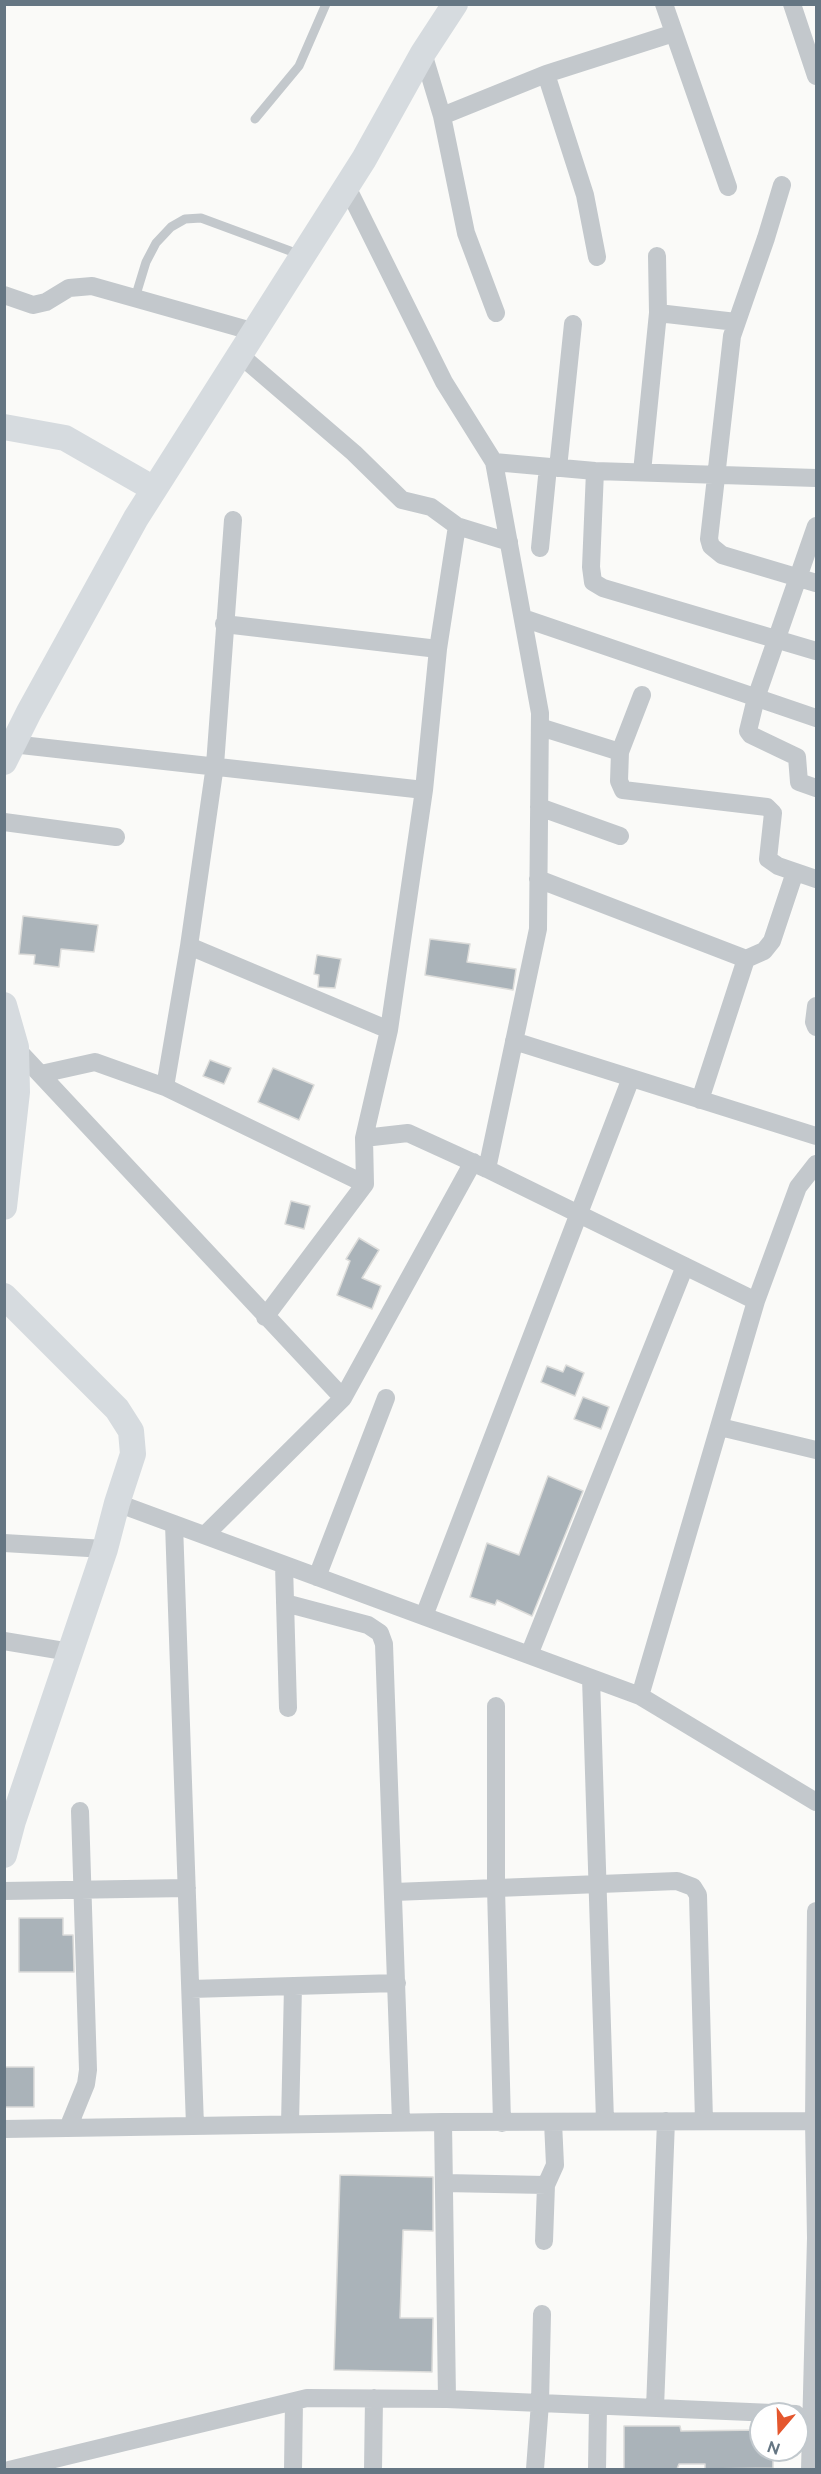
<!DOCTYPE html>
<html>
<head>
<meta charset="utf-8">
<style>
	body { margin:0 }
	#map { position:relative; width:821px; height:2474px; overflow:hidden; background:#fafaf8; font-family:Raleway,sans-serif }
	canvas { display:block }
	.frame { position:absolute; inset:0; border:6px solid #657683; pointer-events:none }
	.north { position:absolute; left:749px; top:2402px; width:60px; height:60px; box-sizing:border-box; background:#fff; border:2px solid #c1c8cd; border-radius:50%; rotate:199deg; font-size:16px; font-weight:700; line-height:24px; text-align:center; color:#657683 }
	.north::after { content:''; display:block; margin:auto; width:21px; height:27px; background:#e4572e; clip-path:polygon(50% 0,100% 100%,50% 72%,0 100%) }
</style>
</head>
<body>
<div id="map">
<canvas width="821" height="2474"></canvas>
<div class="frame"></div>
<div class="north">N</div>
</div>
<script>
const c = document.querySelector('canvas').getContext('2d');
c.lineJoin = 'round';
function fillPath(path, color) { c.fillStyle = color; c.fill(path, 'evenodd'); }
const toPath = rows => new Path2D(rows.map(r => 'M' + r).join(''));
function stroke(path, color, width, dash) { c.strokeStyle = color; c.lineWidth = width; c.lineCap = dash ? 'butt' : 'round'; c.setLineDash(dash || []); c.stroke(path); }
const building = toPath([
	[23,916,98,925,94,952,61,949,59,967,34,964,35,955,19,954,23,916],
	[430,939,470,944,467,962,516,969,513,990,425,975,430,939],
	[317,955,341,959,335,988,318,987,319,975,314,974,317,955],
	[210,1060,231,1068,224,1084,203,1076,210,1060],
	[273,1068,314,1085,299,1120,258,1102,273,1068],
	[291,1201,310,1206,304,1229,285,1224,291,1201],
	[359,1238,379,1250,362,1278,381,1286,372,1309,337,1295,350,1261,346,1259,359,1238],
	[566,1365,584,1373,575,1396,541,1382,547,1366,563,1372,566,1365],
	[583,1397,609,1407,601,1429,574,1419,583,1397],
	[548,1476,583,1491,532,1616,497,1600,495,1605,470,1597,487,1543,519,1555,548,1476],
	[19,1918,63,1918,63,1935,73,1935,74,1972,19,1972,19,1918],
	[4,2067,34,2067,34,2107,4,2107,4,2067],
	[340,2175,433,2177,433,2231,403,2230,400,2318,433,2318,432,2372,334,2370,340,2175],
	[624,2426,680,2426,681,2431,761,2430,761,2450,773,2450,773,2468,705,2469,705,2464,679,2464,677,2469,624,2469,624,2426]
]);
fillPath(building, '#aab3b9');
stroke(building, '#dcdcda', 1.5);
stroke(toPath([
	[255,119,299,66,326,4],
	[135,298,146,262,156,243,171,227,185,219,201,218,301,255]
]), '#c3c8cc', 9);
stroke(toPath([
	[664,4,728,187],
	[792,4,816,76],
	[423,53,442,116],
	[546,74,585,195,597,257],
	[782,185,766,238,732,336,709,539,711,546,722,555,816,583],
	[347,187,444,382,494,462,540,713,538,929,487,1169],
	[4,295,33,305,46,302,69,288,92,286,255,332],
	[496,313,466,233,442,116,546,74,674,33],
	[658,313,736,322],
	[240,355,354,453,402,500,431,507,457,526,509,542],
	[494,462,595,471,816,478],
	[558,468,573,324],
	[595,471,591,567,593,582,603,588,816,651],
	[642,472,658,313,657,256],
	[816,526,756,698,748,731,751,735,797,757,799,782,816,788],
	[540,548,548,467],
	[523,618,816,718],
	[224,624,438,649],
	[540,727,620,752,619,781,623,790,767,807,773,813,768,859,778,866,816,879],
	[12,744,424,790],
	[620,752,642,695],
	[539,807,620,836],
	[4,822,116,837],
	[538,879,746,959,700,1100],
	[189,946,389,1030],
	[746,959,764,951,772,941,795,872],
	[816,1006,814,1022,816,1027],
	[514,1041,816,1136],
	[12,1044,343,1398],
	[41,1074,95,1062,165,1087,365,1184],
	[165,1087,189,946,215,765,233,520],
	[364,1138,408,1133,487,1169,756,1301],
	[265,1317,365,1184,364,1138,389,1030,424,790,438,649,457,526],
	[720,1427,816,1450],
	[117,1503,640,1696,816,1802],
	[174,1524,195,2126],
	[205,1535,343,1398,473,1162],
	[4,1543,105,1549],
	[284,1565,288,1708],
	[317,1577,386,1398],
	[285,1603,368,1625,380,1633,384,1644,401,2122],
	[424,1616,631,1078],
	[4,1641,70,1652],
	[529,1655,685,1266],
	[591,1678,605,2121],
	[640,1696,756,1301,798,1187,816,1164],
	[496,1706,496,1888,502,2123],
	[4,1891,187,1888],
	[394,1892,677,1881,693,1887,698,1895,704,2121],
	[191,1989,397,1983],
	[443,2122,447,2399],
	[290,2124,293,1986],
	[68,2128,86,2084,88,2070,80,1811],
	[4,2129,443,2122,814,2121],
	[444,2183,546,2185],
	[544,2241,546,2185,555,2165,553,2122],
	[655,2408,666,2121],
	[535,2469,540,2403,542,2314],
	[9,2470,307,2398,447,2399,796,2414],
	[293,2470,294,2401],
	[373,2470,374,2398],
	[597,2470,598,2406],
	[810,2470,816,2238,814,2121,816,1911]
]), '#c3c8cc', 18);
stroke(toPath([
	[4,427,65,438,154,489],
	[4,762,29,712,136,518,364,159,423,53,455,4],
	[4,1005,16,1047,17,1092,4,1207],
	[4,1296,117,1409,131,1431,133,1454,117,1503,105,1549,13,1821,4,1855]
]), '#d6dbdf', 26);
</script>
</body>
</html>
